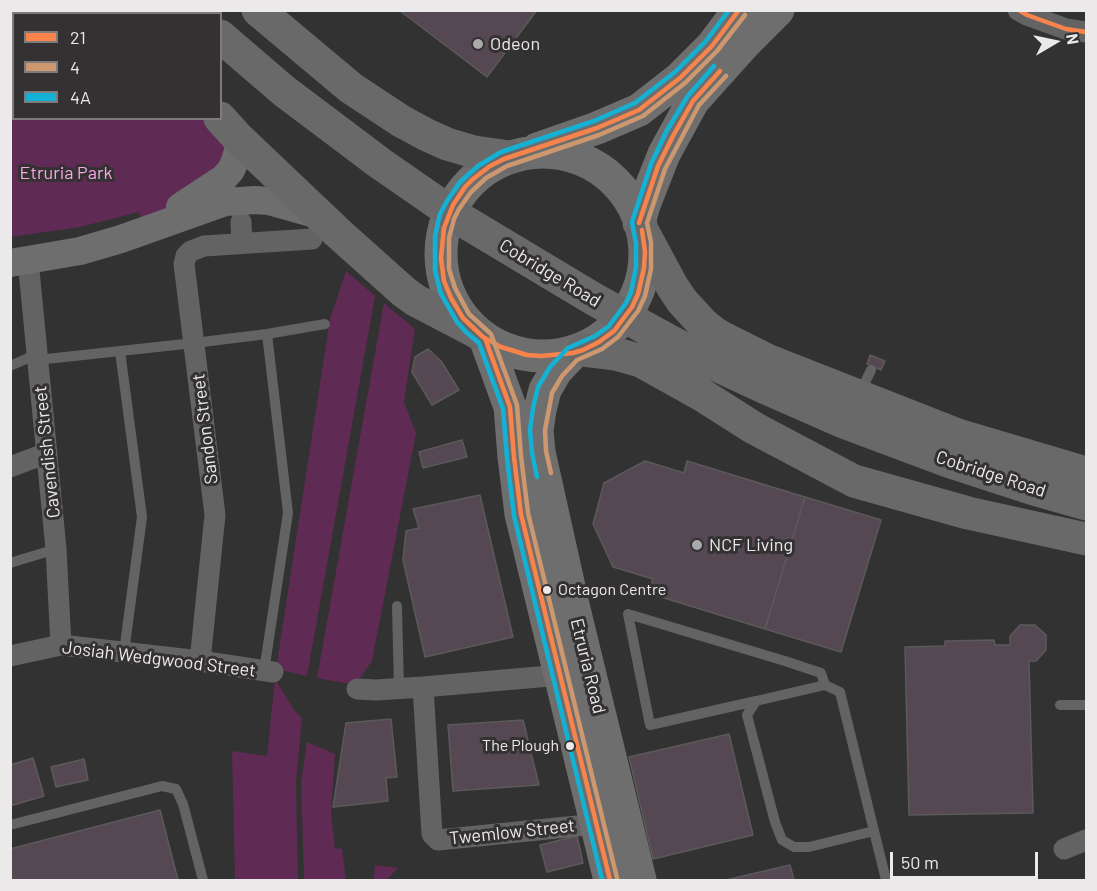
<!DOCTYPE html>
<html>
<head>
<meta charset="utf-8">
<style>
	body { margin:0 }
	#map { position:relative; width:1097px; height:891px; overflow:hidden; background:#333233; font-family:Barlow,sans-serif }
	canvas { display:block }
	.frame { position:absolute; inset:0; border:12px solid #ebe9ea; pointer-events:none }
	.legend { position:absolute; left:12px; top:12px; width:210px; height:108px; box-sizing:border-box; background:#343133; border:2px solid #7d7b7c; margin:0; padding:8px 10px; list-style:none; font-size:18px; color:#ebe9ea }
	.legend li { display:flex; align-items:center; gap:12px; height:30px }
	.legend b { width:30px; border:2px solid #7d7b7c }
	.north { position:absolute; left:1025px; top:12px; width:60px; height:60px; -webkit-text-stroke:4px #343133; paint-order:stroke; rotate:81deg; font-size:16px; font-weight:700; line-height:24px; text-align:center; color:#ebe9ea }
	.north::after { content:''; display:block; margin:auto; width:21px; height:27px; background:#ebe9ea; clip-path:polygon(50% 0,100% 100%,50% 72%,0 100%) }
	.scale { position:absolute; left:890px; top:852px; width:148px; height:27px; box-sizing:border-box; border:3px solid #ebe9ea; border-top:0; padding-left:8px; font-size:18px; line-height:21px; white-space:nowrap; color:#ebe9ea; -webkit-text-stroke:4px #343133; paint-order:stroke }
</style>
</head>
<body>
<div id="map">
<canvas width="1097" height="891"></canvas>
<div class="frame"></div>
<ul class="legend">
<li><b style="height:8px;background:#f8844c"></b>21</li>
<li><b style="height:8px;background:#cd976f"></b>4</li>
<li><b style="height:8px;background:#13b2d5"></b>4A</li>
</ul>
<div class="north">N</div>
<div class="scale">50 m</div>
</div>
<script>
const c = document.querySelector('canvas').getContext('2d');
c.lineJoin = 'round';
function fillPath(path, color) { c.fillStyle = color; c.fill(path, 'evenodd'); }
const toPath = rows => new Path2D(rows.map(r => 'M' + r).join(''));
function stroke(path, color, width, dash) { c.strokeStyle = color; c.lineWidth = width; c.lineCap = dash ? 'butt' : 'round'; c.setLineDash(dash || []); c.stroke(path); }
function label(font, color, halo, rows, align = 'center') {
  c.font = font + ' Barlow,sans-serif'; c.lineWidth = 6; c.setLineDash([]); c.textBaseline = 'middle'; c.strokeStyle = halo; c.fillStyle = color; for (const [text, x, y, turn = 0] of rows) {
    c.save(); c.translate(x, y); c.rotate((+turn || 0) * Math.PI / 180); c.textAlign = isNaN(turn) ? turn : align; if (halo) c.strokeText(text, 0, 0); c.fillText(text, 0, 0); c.restore();
  }
}
fillPath(toPath([
	[114,10,117,13,14,14,14,118,204,119,225,148,225,161,143,231,139,212,80,227,11,237,10,11],
	[346,271,375,296,307,676,276,669,330,319],
	[384,303,415,329,404,402,416,433,372,661,355,685,317,678],
	[275,679,294,710,302,718,296,782,298,880,235,880,232,751,267,756],
	[307,742,335,754,331,813,335,849,342,848,346,880,304,880,301,782],
	[375,865,398,868,386,880,374,880]
]), '#5f2a54');
const building = toPath([
	[399,10,537,10,487,77,399,10],
	[428,349,441,361,459,390,432,405,412,372,415,357,428,349],
	[870,355,885,361,881,370,867,364,870,355],
	[462,440,467,457,423,468,419,452,462,440],
	[645,461,684,473,687,461,805,497,765,629,648,593,653,579,613,567,593,524,604,483,645,461],
	[480,495,513,637,425,657,403,560,406,531,419,528,413,509,480,495],
	[805,497,881,520,841,652,765,629,805,497],
	[1020,625,1035,625,1046,635,1046,650,1036,661,1029,661,1033,813,909,815,905,647,945,646,945,641,994,640,995,645,1010,645,1010,636,1020,625],
	[391,719,397,777,386,778,388,801,333,807,346,723,391,719],
	[523,720,539,785,453,791,448,725,523,720],
	[729,734,753,835,653,859,629,757,729,734],
	[33,758,44,796,10,806,10,765,33,758],
	[84,759,88,780,56,787,51,767,84,759],
	[160,810,178,880,10,880,10,849,160,810],
	[577,836,583,863,547,872,540,845,577,836],
	[790,865,794,880,726,880,790,865]
]);
fillPath(building, '#564853');
stroke(building, '#5b5a5b', 1.5);
stroke(toPath([
	[120,351,142,517,124,652],
	[37,360,194,343,267,334,325,324],
	[10,366,37,354],
	[860,393,871,370],
	[10,563,56,549],
	[397,606,399,689],
	[264,671,288,513,267,334],
	[756,701,650,725,628,614,785,661,821,673,825,685],
	[1060,705,1086,705],
	[10,825,162,786,176,789,183,804,203,880],
	[874,831,809,847,794,847,782,840,775,822,747,715,756,701,825,685,840,692,886,880]
]), '#646364', 10);
stroke(toPath([
	[1018,10,1027,15,1066,29,1086,32],
	[241,222,242,243],
	[28,260,56,549,61,645],
	[10,467,47,453],
	[10,656,61,645,200,661,273,672],
	[200,661,215,515,184,264,186,256,191,251,204,246,312,239],
	[423,687,432,834,438,840,597,824],
	[357,689,376,690,423,687,561,675,570,671],
	[1064,849,1086,840]
]), '#646364', 21);
stroke(toPath([
	[180,207,224,178,231,170,235,161,238,151,238,138],
	[10,263,80,251,121,239,225,202,255,200,269,201,319,215]
]), '#6f6e6f', 28);
stroke(toPath([
	[537,149,597,128,639,110,680,78,712,46,739,10],
	'441 254a102 102 0 1 1 204 0a102 102 0 1 1-204 0Z',
	[639,223,644,205,664,154,693,101,746,42,778,10],
	[485,338,510,407,514,457,521,514,610,880],
	[573,353,556,371,545,390,540,410,537,430,539,452,574,609,640,880]
]), '#6e6e6e', 33);
stroke(toPath([
	[127,10,130,14],
	[191,10,194,14],
	[258,10,351,88,401,121,427,135,447,144,474,152,510,157],
	[220,36,284,91,381,164,462,220,592,298,651,331,701,358,766,388,841,421,948,461,1037,490,1086,504],
	[220,118,238,138,337,232,404,292,415,300,478,333],
	[642,230,672,286,682,301,703,324,713,332,721,337,767,360,958,435,1086,473],
	[583,350,616,354,641,361,702,395,754,428,854,481,968,513,1086,539]
]), '#6a696a', 33);
stroke(toPath([
	[1019,10,1027,15,1066,29,1086,32],
	[639,223,658,166,673,136,693,101,720,71],
	[642,230,645,252,644,268,638,294,632,307,614,331,599,342,583,350,573,353,541,356,527,355,501,347,483,337,463,318,451,298,444,281,441,258,444,228,453,205,465,187,473,179,490,166,504,159,597,128,639,110,680,78,712,46,739,10],
	[485,338,510,407,514,457,521,514,610,880]
]), '#f8844c', 4.5);
stroke(toPath([
	[551,473,546,451,545,430,552,393,562,376,577,360,602,349,618,337,638,311,645,296,651,269,651,242,647,223,665,169,699,105,726,76],
	[617,878,528,513,521,456,517,405,491,334,469,314,455,288,449,269,449,238,454,219,459,209,471,192,486,178,507,166,599,135,643,116,685,83,717,51,745,15]
]), '#cd976f', 4.5);
stroke(toPath([
	[537,477,532,453,530,430,533,408,538,387,550,367,568,348,595,336,609,326,626,303,631,292,636,267,636,244,632,222,651,164,666,132,687,97,714,66],
	[602,880,514,516,507,458,503,409,479,343,466,332,457,322,441,294,435,271,435,236,440,214,447,201,460,182,478,166,501,152,594,121,635,103,675,72,706,41,729,10]
]), '#13b2d5', 4.5);
for (const [x, y, r, color] of [
	[478,44,6,"#aba9aa"],
	[697,545,6,"#aba9aa"],
	[547,590,5,"#ebe9ea"],
	[570,746,5,"#ebe9ea"]
]) { const dot = new Path2D(); dot.arc(x, y, r, 0, 2 * Math.PI); c.fillStyle = color; c.fill(dot); stroke(dot, '#343133', 2); }
label('16px', '#ebe9ea', '#343133', [
	["Octagon Centre",558,590],
	["The Plough",559,746,"right"]
], 'left');
label('18px', '#ebe9ea', '#343133', [
	["Odeon",490,44],
	["NCF Living",709,545]
], 'left');
label('18px', '#faa6e5', '#343133', [
	["Etruria Park",66,173]
]);
label('18px', '#ebe9ea', '#343133', [
	["Cobridge Road",550,273,31],
	["Sandon Street",205,429,-97],
	["Cavendish Street",47,452,-96],
	["Cobridge Road",991,474,18],
	["Josiah Wedgwood Street",159,659,7],
	["Etruria Road",588,666,76],
	["Twemlow Street",512,832,-6]
]);
</script>
</body>
</html>
